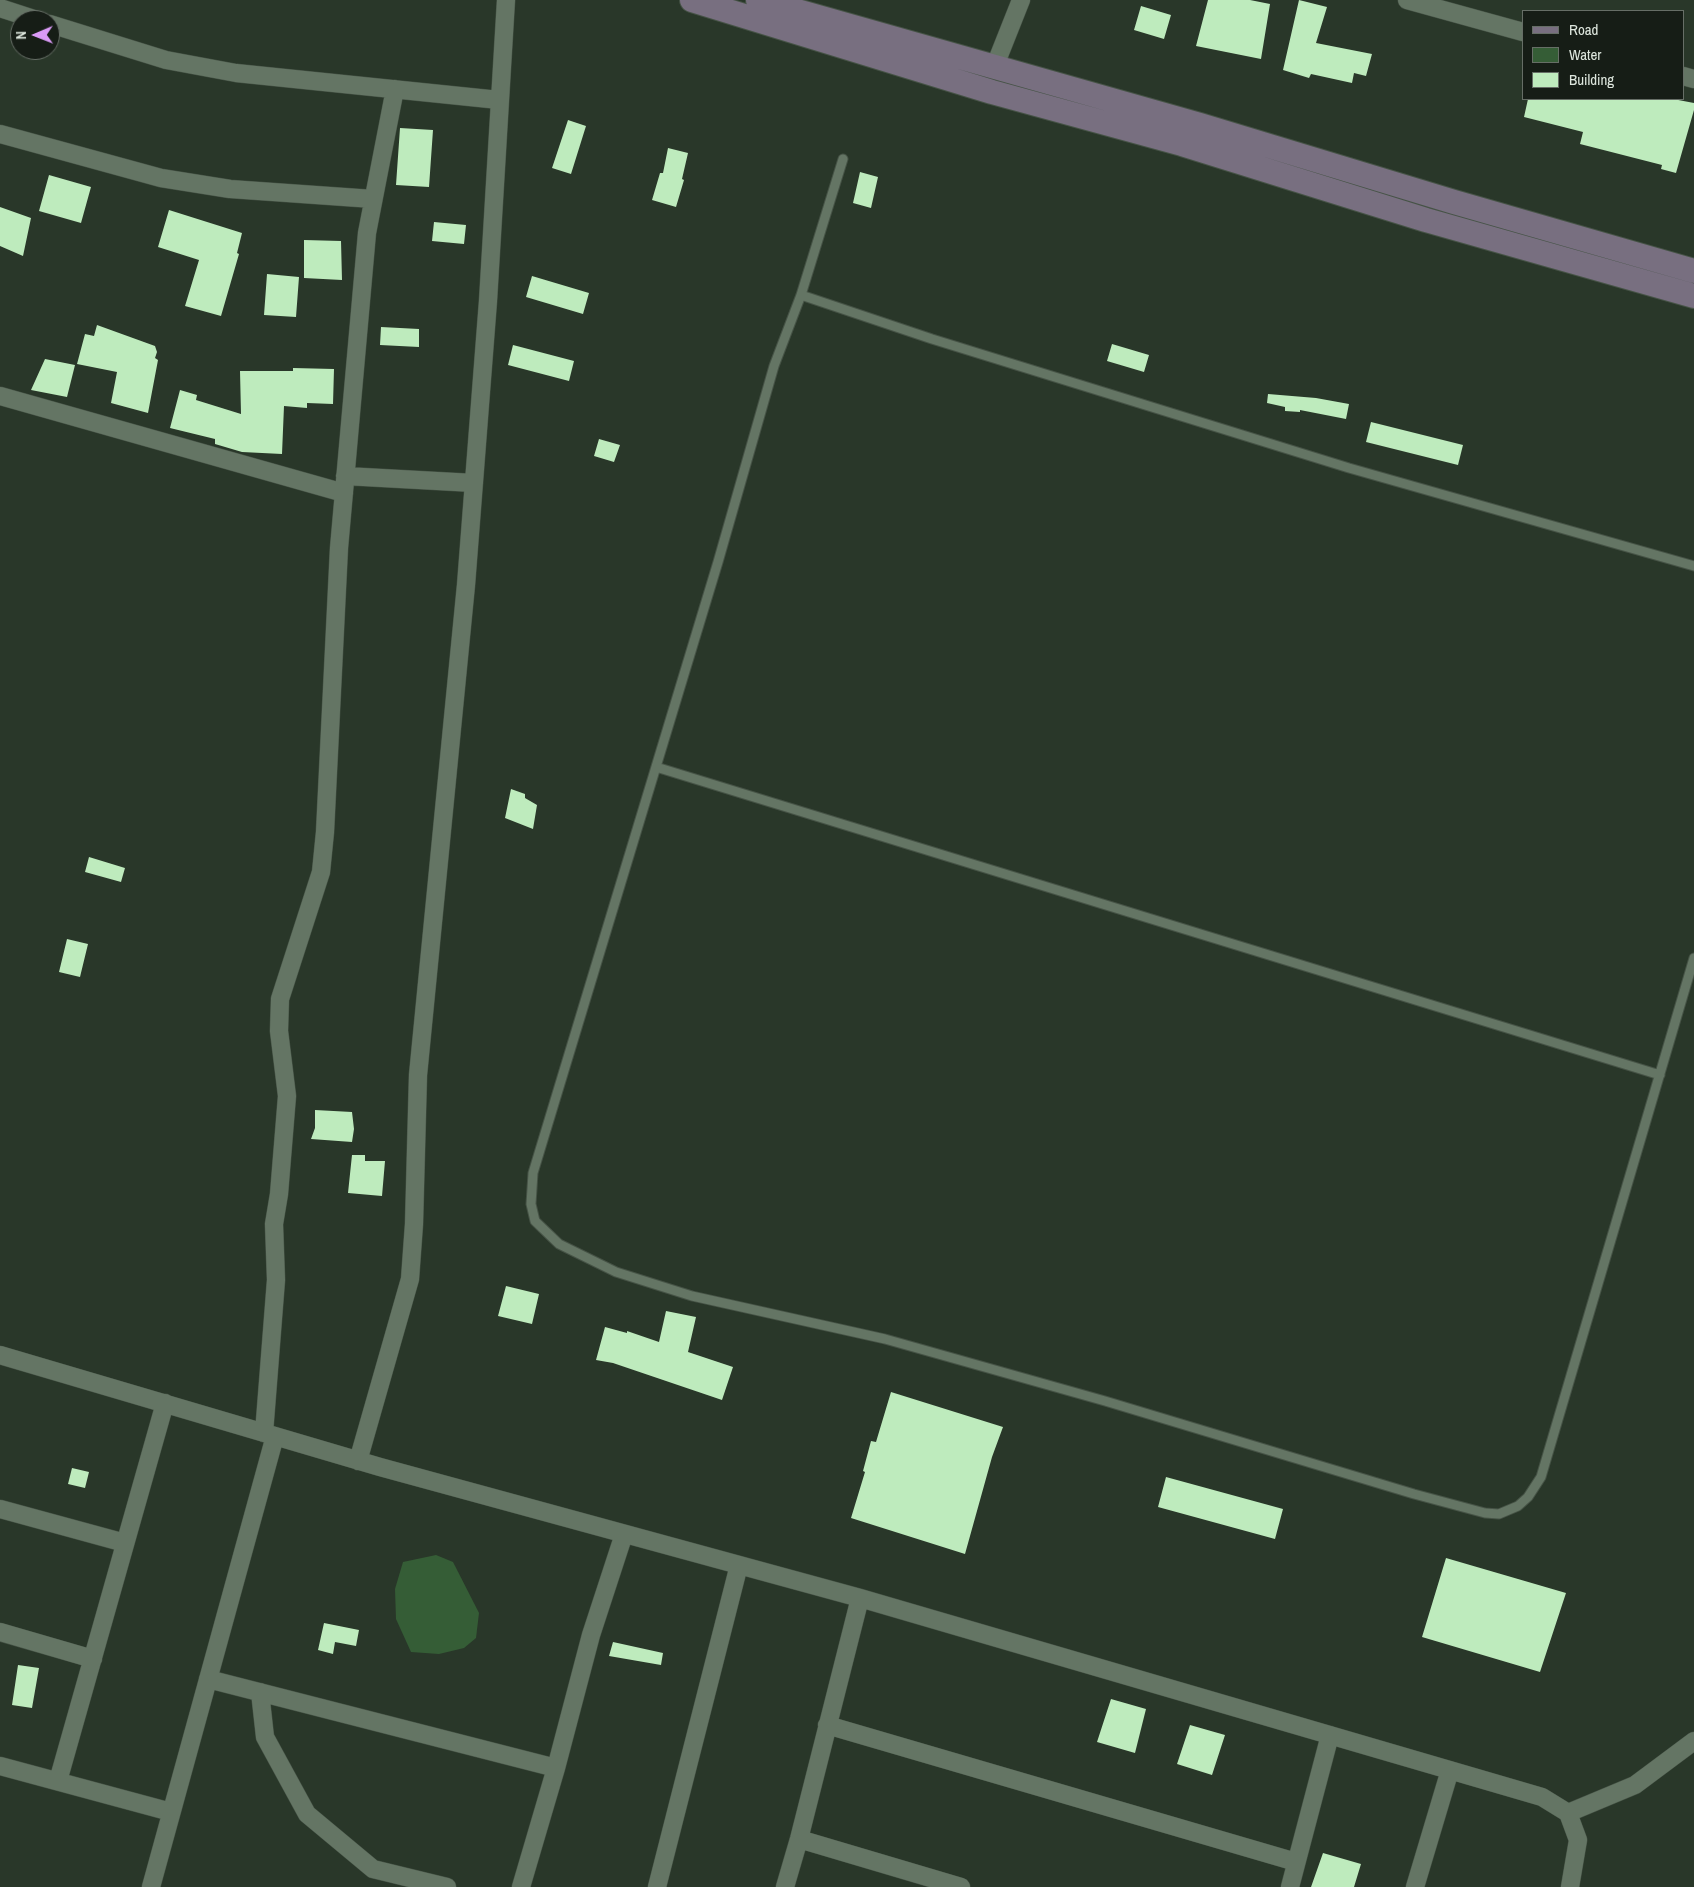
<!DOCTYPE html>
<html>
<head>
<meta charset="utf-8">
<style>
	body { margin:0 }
	#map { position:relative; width:1694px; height:1887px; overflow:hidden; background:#293729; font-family:"Archivo Narrow",sans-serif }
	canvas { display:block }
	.legend { position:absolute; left:1522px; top:10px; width:162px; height:90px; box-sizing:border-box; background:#161d16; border:1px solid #666e66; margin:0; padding:6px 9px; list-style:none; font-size:15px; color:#dee7de }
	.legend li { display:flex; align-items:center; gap:10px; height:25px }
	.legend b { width:25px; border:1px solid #666e66 }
	.north { position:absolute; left:10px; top:10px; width:50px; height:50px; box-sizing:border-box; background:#161d16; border:1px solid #666e66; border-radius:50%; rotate:269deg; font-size:14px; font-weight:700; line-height:20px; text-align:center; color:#dee7de }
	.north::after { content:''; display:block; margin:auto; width:18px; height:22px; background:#da9af6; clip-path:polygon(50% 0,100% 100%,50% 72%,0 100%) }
</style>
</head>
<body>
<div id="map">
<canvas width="1694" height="1887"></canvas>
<ul class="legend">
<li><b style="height:6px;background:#786f80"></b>Road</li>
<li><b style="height:14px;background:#355d36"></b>Water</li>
<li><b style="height:14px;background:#beebbd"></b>Building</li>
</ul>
<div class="north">N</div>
</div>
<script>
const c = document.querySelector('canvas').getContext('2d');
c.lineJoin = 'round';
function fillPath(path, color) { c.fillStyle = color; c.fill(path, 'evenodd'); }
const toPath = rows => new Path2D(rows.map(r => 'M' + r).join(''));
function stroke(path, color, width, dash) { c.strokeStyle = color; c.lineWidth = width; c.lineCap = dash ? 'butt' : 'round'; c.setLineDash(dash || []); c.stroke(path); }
fillPath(toPath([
	[436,1555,453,1562,479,1613,476,1638,464,1648,439,1654,411,1652,396,1619,395,1589,403,1562]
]), '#355d36');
fillPath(toPath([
	[1208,0,1250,0,1270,4,1261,59,1196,46],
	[1299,0,1327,7,1316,43,1372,54,1366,76,1354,73,1352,83,1311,74,1309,78,1283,70],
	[1141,6,1171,15,1164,39,1134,30],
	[1528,99,1673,99,1694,103,1694,110,1676,173,1661,169,1662,165,1580,144,1583,132,1524,117],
	[568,120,586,126,571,174,552,168],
	[400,128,433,130,429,187,396,185],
	[668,148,688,153,682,179,684,180,676,207,652,200,660,173,663,173],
	[860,172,878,177,871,208,853,203],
	[49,175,91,187,81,223,39,211],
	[0,207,31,218,23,256,0,246],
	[169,210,242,233,237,253,239,254,221,316,185,306,199,260,158,247],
	[434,222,466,225,464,244,432,241],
	[304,240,341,241,342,280,304,278],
	[267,274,299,277,296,317,264,315],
	[532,276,589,293,583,314,526,297],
	[97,325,155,346,157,352,155,358,158,360,148,413,111,403,117,372,77,364,85,334,94,336],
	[381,327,419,329,419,347,380,345],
	[1112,344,1149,355,1144,372,1107,361],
	[513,345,574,361,569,381,508,365],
	[45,359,75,365,67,397,31,390],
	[293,368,334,369,333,404,307,403,307,408,284,406,282,454,242,452,215,444,215,439,170,428,180,390,197,395,196,400,241,414,240,371,293,371],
	[1268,394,1316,398,1349,404,1346,419,1300,410,1300,412,1285,411,1285,407,1267,403],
	[1371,422,1463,445,1458,465,1366,442],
	[599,439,620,445,614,462,594,456],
	[511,789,525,794,525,798,537,805,533,829,505,818],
	[89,857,125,868,121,882,85,872],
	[67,939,88,944,80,977,59,972],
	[315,1110,352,1112,354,1129,352,1142,311,1139,315,1128],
	[352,1155,365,1155,365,1161,385,1161,382,1196,348,1193],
	[506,1286,539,1294,532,1324,498,1316],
	[666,1311,696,1317,688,1352,733,1367,722,1400,613,1363,596,1360,605,1327,627,1333,627,1331,659,1342],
	[891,1392,1003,1427,992,1457,965,1554,851,1518,865,1472,863,1471,871,1441,876,1442],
	[72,1468,89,1472,85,1488,68,1484],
	[1166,1477,1283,1509,1275,1539,1158,1507],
	[1446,1558,1566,1593,1540,1672,1422,1637],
	[324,1623,359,1630,356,1646,335,1642,333,1654,318,1650],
	[613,1642,663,1653,661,1665,609,1656],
	[18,1665,39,1668,32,1708,12,1705],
	[1111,1699,1146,1709,1135,1753,1097,1742],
	[1190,1725,1225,1735,1212,1775,1177,1764],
	[1323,1853,1361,1864,1354,1887,1311,1887]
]), '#beebbd');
const lane = toPath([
	[843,159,801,295,774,366,718,562,533,1173,531,1204,535,1221,559,1244,616,1272,692,1296,885,1339,1105,1401,1414,1494,1485,1513,1499,1514,1518,1506,1528,1497,1541,1477,1694,958],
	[801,295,932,339,1349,468,1694,566],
	[656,767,1660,1075]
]);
const street = toPath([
	[1407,0,1523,32],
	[0,8,37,20],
	[50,24,166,60,236,73,499,100],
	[994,68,1021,0],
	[1683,76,1694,79],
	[0,134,161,178,230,189,373,199],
	[0,396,344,493],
	[345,476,474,483],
	[0,1355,380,1467,860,1598,1542,1797,1568,1813,1578,1840,1570,1887],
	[264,1433,276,1280,274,1224,279,1194,287,1096,279,1031,280,999,321,872,325,832,339,548,367,233,395,89],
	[358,1461,410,1279,414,1224,418,1075,466,585,488,301,506,0],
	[0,1509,125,1543],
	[0,1632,93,1659],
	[208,1679,556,1768],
	[260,1692,265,1737,307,1814,373,1869,447,1887],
	[827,1725,1296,1862],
	[0,1766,171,1812],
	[58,1781,165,1403],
	[1568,1813,1635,1785,1694,1741],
	[799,1839,961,1887],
	[151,1887,275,1436],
	[521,1887,556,1768,591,1635,624,1534],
	[657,1887,739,1565],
	[785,1887,799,1839,860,1598],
	[1290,1887,1330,1735],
	[1415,1887,1450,1770]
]);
const secondary = toPath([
	[692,0,992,92,1182,144,1426,220,1694,296],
	[758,0,1200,125,1454,202,1694,271]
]);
stroke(lane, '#465346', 11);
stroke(street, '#465346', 19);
stroke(secondary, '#465346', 26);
stroke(lane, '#647564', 9);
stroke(street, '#647564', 18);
stroke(secondary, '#786f80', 24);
</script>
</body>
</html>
